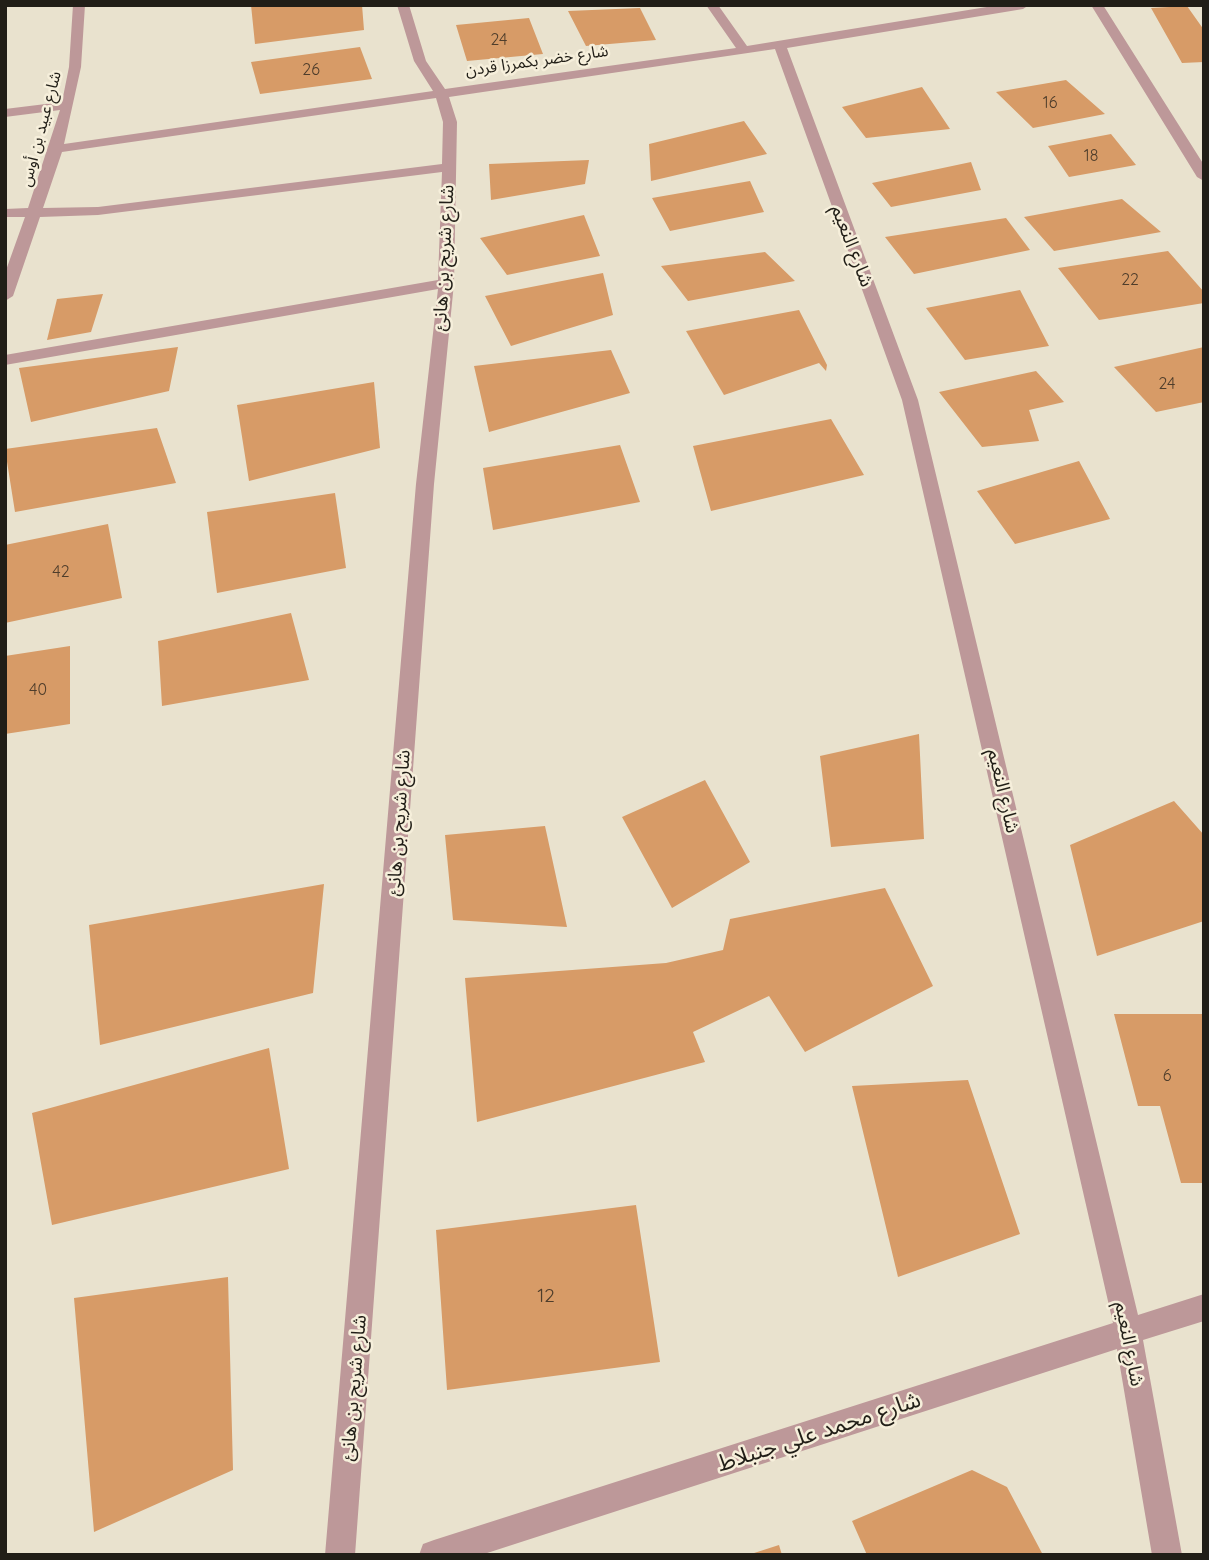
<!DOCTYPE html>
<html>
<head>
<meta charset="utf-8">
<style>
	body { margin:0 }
	#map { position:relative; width:1209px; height:1560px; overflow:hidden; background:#e9e2ce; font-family:Quicksand,sans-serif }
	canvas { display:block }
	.frame { position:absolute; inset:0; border:7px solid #211e17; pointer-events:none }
</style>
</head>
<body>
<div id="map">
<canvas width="1209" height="1560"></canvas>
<div class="frame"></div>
</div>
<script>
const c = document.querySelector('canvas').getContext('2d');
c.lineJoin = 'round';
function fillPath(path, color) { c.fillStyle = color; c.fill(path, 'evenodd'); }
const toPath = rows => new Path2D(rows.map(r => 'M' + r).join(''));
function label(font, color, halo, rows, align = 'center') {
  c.font = font + ' Quicksand,"Noto Sans Arabic",sans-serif'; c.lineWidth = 5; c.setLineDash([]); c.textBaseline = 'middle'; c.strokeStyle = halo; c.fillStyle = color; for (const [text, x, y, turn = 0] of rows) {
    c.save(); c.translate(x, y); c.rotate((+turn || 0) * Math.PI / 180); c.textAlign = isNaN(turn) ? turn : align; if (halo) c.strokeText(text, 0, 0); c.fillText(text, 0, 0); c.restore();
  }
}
fillPath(toPath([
	[251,5,362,5,364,30,255,44],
	[1187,6,1204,30,1204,62,1182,63,1151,8],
	[640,8,656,40,586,46,568,11],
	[529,18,543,54,467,61,456,25],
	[360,47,372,79,260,94,251,62],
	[1066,80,1105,114,1033,128,996,92],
	[922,87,950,129,866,138,842,107],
	[744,121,767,154,651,181,649,144],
	[1111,134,1136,165,1069,177,1048,146],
	[589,160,585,184,491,200,489,164],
	[971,162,981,190,891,207,872,183],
	[750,181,764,212,670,231,652,198],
	[1122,199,1161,232,1054,251,1024,217],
	[584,215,600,256,507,275,480,238],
	[1006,218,1030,250,914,274,885,237],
	[1168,251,1204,292,1204,303,1099,320,1058,268],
	[765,252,795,281,688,301,661,266],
	[603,273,613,315,511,346,485,296],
	[1020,290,1049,346,965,360,926,308],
	[103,294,91,332,47,340,57,299],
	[799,310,827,365,826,371,819,363,724,395,686,331],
	[178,347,169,391,31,422,19,368],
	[1204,347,1204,402,1156,412,1114,367],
	[611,350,630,393,489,432,474,366],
	[1036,371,1064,402,1029,410,1039,441,982,447,939,392],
	[374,382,380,448,249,481,237,405],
	[831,419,864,475,711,511,693,446],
	[157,428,176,483,15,512,5,449],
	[620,445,640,502,493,530,483,468],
	[1079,461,1110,519,1015,544,977,491],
	[335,493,346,568,217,593,207,512],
	[108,524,122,598,5,623,5,545],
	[291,613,309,680,162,706,158,641],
	[70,646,70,724,5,734,5,656],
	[919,734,924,839,831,847,820,756],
	[705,780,750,862,672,908,622,817],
	[1174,801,1204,835,1204,921,1097,956,1070,845],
	[545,826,567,927,453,920,445,835],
	[324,884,313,993,100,1045,89,925],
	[885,888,933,986,805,1052,769,996,693,1032,705,1062,477,1122,465,978,666,963,723,950,730,919],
	[1114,1014,1204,1014,1204,1183,1181,1183,1160,1106,1138,1106],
	[269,1048,289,1169,52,1225,32,1113],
	[968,1080,1020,1234,898,1277,852,1086],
	[636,1205,660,1362,447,1390,436,1230],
	[228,1277,233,1470,94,1532,74,1298],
	[972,1470,1007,1487,1043,1555,867,1555,852,1521],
	[779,1545,782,1555,751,1555,751,1554]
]), '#d79b67');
fillPath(toPath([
	[73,5,85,5,81,67,64,144,433,91,414,61,397,5,409,5,426,61,445,89,736,48,706,5,718,5,747,46,999,5,1029,5,1023,9,787,48,918,400,1138,1315,1204,1294,1204,1321,1143,1340,1182,1555,1152,1555,1117,1349,481,1555,419,1555,423,1544,434,1540,1113,1323,902,400,775,49,449,97,457,122,454,283,434,484,355,1555,325,1555,416,484,438,289,5,365,5,355,438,280,442,172,98,215,40,217,13,296,5,301,5,273,25,217,5,217,5,209,28,208,60,110,5,117,5,109,62,102,69,67,73,5],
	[436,98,443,122,442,164,98,207,43,208,62,152,436,98],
	[1091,5,1103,5,1204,165,1204,181,1197,177,1091,5]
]), '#bd9899');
label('16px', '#4e3d2b', null, [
	["24",499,40],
	["26",311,70],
	["16",1050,103],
	["18",1091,156],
	["22",1130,280],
	["24",1167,384],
	["42",61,572],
	["40",38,690],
	["6",1167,1076]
]);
label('16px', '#211e17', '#f6efdb', [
	["شارع خضر بكمرزا قردن",537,61,-8],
	["شارع عبيد بن أوس",41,129,-75]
]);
label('19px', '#211e17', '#f6efdb', [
	["شارع النعيم",852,246,69],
	["شارع شريح بن هانئ",444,258,-87],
	["شارع النعيم",1003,791,77],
	["شارع شريح بن هانئ",399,823,-86],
	["شارع النعيم",1129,1344,79],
	["شارع شريح بن هانئ",354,1388,-85]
]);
label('19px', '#4e3d2b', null, [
	["12",546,1296]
]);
label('23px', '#211e17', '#f6efdb', [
	["شارع محمد علي جنبلاط",819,1432,-18]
]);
</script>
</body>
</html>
